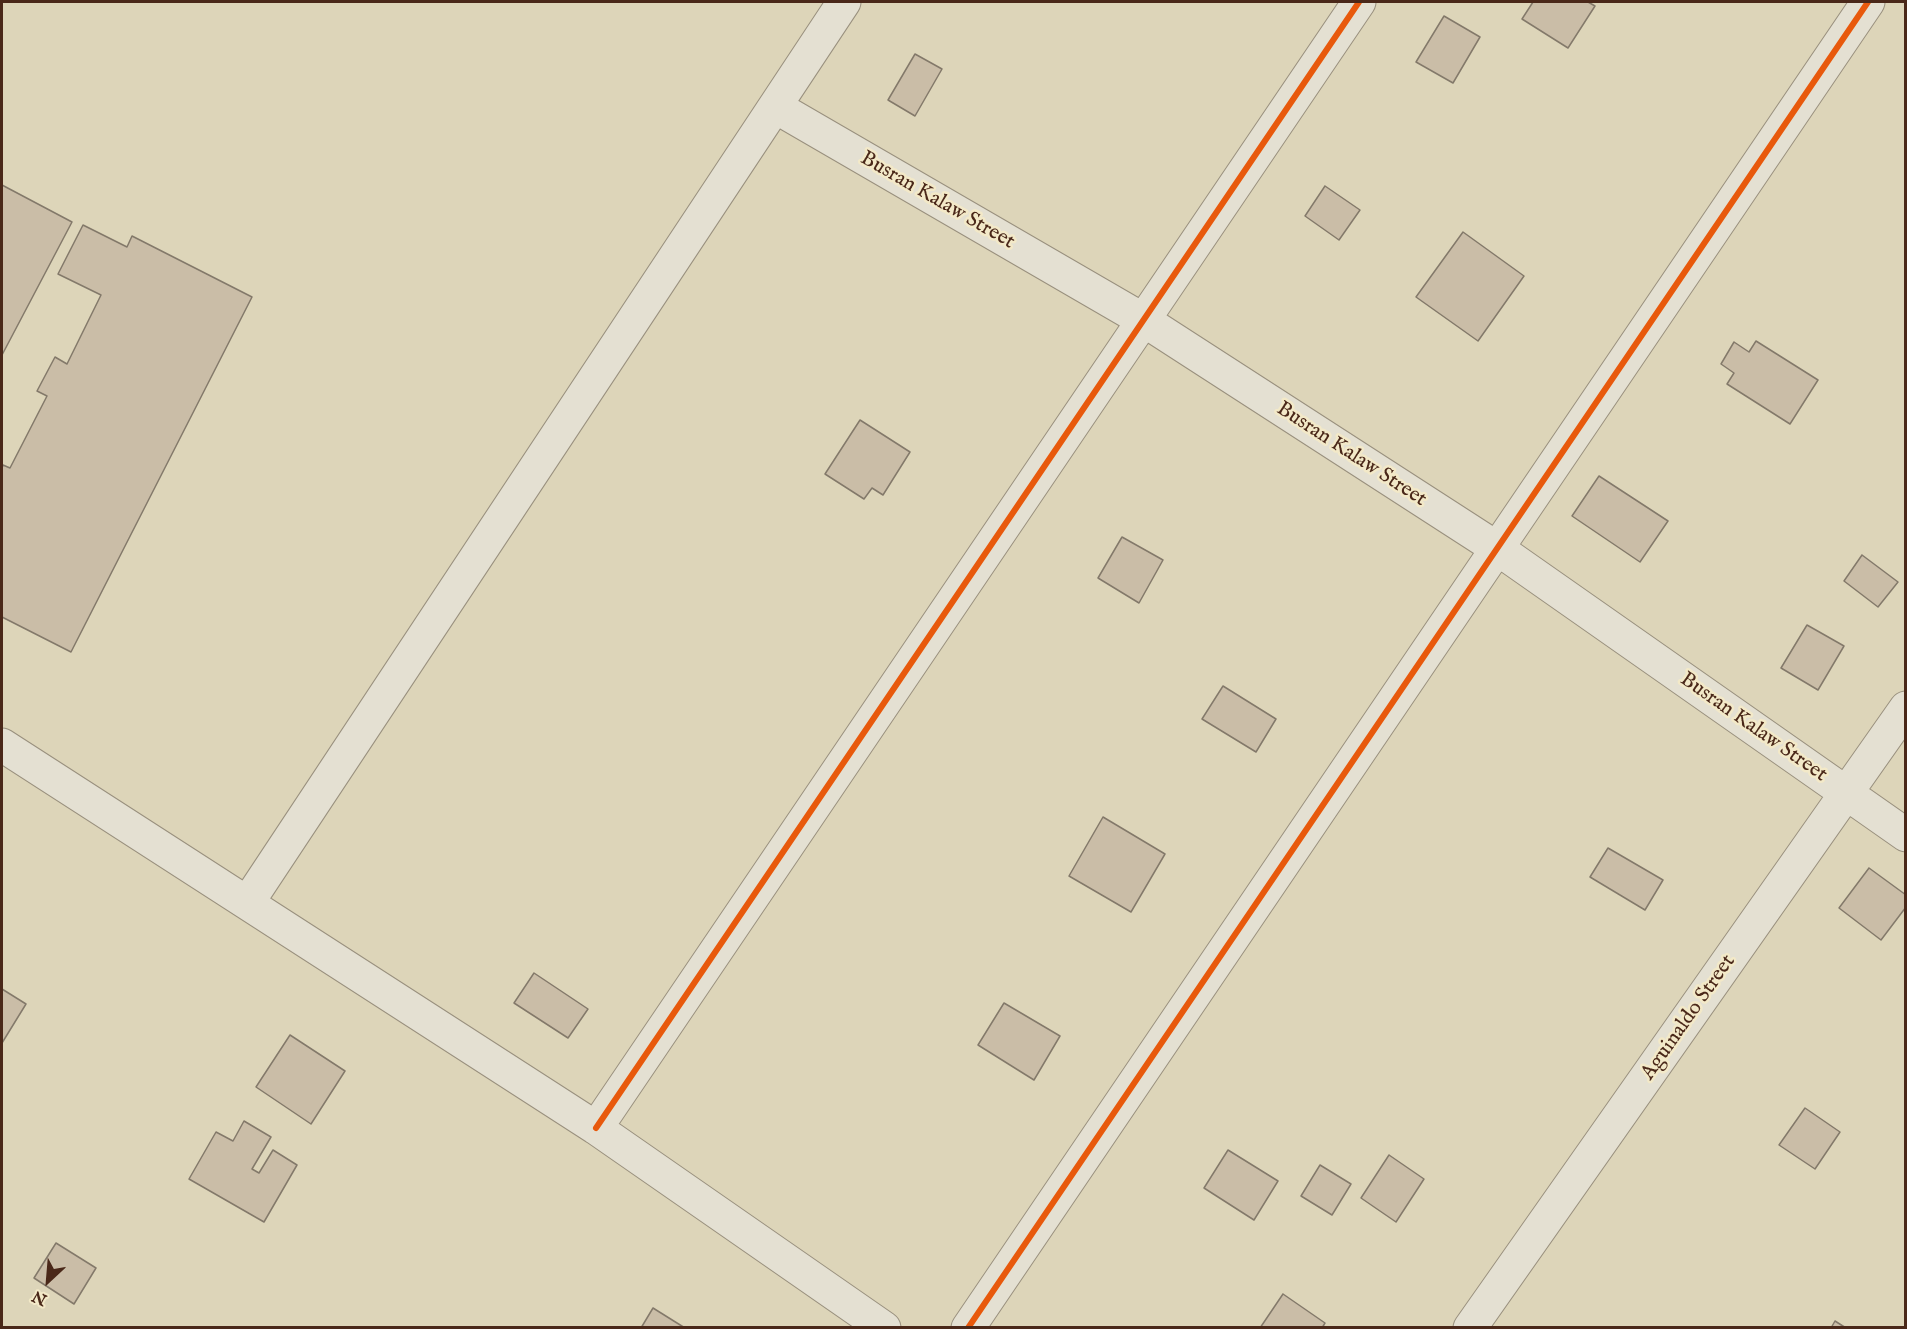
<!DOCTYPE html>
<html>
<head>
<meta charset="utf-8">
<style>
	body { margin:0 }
	#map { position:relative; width:1907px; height:1329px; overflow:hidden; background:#ddd5b9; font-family:"IM FELL English",serif }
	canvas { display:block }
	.frame { position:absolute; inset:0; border:3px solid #4a2819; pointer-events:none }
	.north { position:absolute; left:18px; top:1251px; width:60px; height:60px; -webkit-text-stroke:4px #f3e9c8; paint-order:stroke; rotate:206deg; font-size:16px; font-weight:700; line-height:24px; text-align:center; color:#4a2819 }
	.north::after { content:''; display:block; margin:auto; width:21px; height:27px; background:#4a2819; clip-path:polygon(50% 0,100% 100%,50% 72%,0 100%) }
</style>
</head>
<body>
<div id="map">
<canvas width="1907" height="1329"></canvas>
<div class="frame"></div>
<div class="north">N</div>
</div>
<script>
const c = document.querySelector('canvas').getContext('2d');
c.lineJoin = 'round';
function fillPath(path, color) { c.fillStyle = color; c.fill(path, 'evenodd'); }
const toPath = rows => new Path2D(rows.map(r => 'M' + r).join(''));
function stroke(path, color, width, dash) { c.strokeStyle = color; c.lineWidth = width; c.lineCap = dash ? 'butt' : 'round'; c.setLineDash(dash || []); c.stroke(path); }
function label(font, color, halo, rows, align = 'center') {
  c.font = font + ' "IM FELL English",serif'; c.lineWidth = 5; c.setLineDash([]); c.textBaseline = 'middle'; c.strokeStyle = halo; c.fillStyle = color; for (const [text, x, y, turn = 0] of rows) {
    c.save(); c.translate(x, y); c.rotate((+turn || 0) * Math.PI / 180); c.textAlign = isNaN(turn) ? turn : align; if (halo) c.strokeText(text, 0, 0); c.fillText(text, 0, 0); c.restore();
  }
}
const building = toPath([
	[1533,2,1588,2,1595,6,1568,48,1522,19,1533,2],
	[1444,16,1480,37,1453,83,1416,62,1444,16],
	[915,54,942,69,915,116,888,100,915,54],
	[2,185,72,222,2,355,2,185],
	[1325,186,1360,210,1339,240,1305,216,1325,186],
	[83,225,127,247,132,236,252,297,71,652,2,617,2,468,3,465,10,468,47,396,37,391,55,357,67,364,101,295,58,274,83,225],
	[1463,232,1524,276,1478,341,1416,297,1463,232],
	[1756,341,1818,380,1790,424,1727,384,1734,373,1721,364,1734,342,1749,352,1756,341],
	[860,420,910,452,883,495,872,488,864,499,825,474,860,420],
	[1599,476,1668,521,1640,562,1572,516,1599,476],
	[1122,537,1163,560,1139,603,1098,578,1122,537],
	[1862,555,1898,582,1878,607,1844,581,1862,555],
	[1807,625,1844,646,1818,690,1781,668,1807,625],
	[1223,686,1276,719,1256,752,1202,719,1223,686],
	[1103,817,1165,854,1131,912,1069,876,1103,817],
	[1608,848,1663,880,1645,910,1590,877,1608,848],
	[1869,868,1906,895,1906,907,1881,940,1839,908,1869,868],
	[534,973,588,1009,568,1038,514,1003,534,973],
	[2,989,26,1004,2,1043,2,989],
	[1004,1003,1060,1036,1034,1080,978,1045,1004,1003],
	[290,1035,345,1071,311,1124,256,1087,290,1035],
	[1805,1108,1840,1132,1815,1169,1779,1145,1805,1108],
	[244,1121,271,1137,252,1169,259,1173,273,1150,297,1165,264,1222,189,1179,216,1132,233,1141,244,1121],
	[1228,1150,1278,1181,1254,1220,1204,1188,1228,1150],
	[1389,1155,1424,1179,1396,1222,1361,1198,1389,1155],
	[1320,1165,1351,1184,1332,1215,1301,1196,1320,1165],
	[56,1243,96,1268,74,1304,34,1278,56,1243],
	[1283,1294,1325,1323,1322,1328,1260,1328,1283,1294],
	[653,1308,685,1328,641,1328,653,1308],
	[1835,1321,1846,1328,1831,1328,1835,1321]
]);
fillPath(building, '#cabda7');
stroke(building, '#83796a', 1.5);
const street = toPath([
	[776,107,1145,321,1498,549,1906,835],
	[2,745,596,1128,884,1328],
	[248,902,844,2],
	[596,1128,1359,2],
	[968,1328,1868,2],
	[1470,1328,1906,708]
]);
stroke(street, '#99907e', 35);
stroke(street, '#e4e0d2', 33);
stroke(toPath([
	[596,1128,1359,2],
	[968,1328,1868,2]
]), '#e8590c', 6);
label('21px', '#4a2819', '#f3e9c8', [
	["Busran Kalaw Street",937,201,30],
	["Busran Kalaw Street",1351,455,33],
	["Busran Kalaw Street",1753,728,35],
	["Aguinaldo Street",1689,1018,-55]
]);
</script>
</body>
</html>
